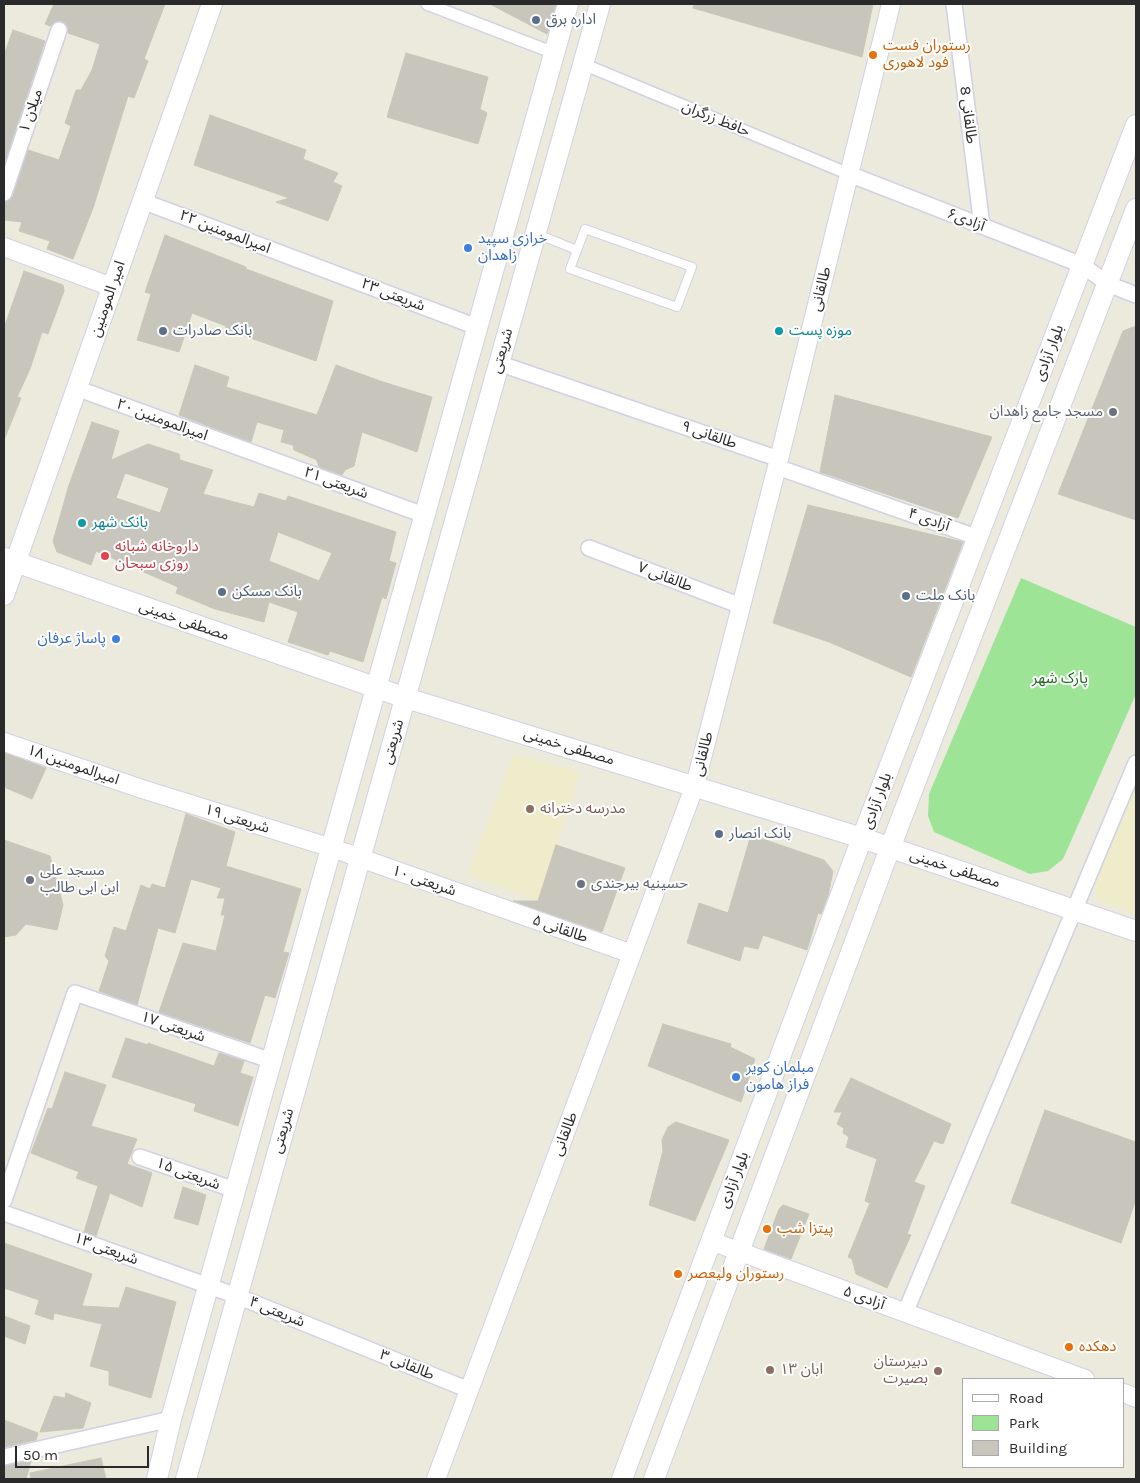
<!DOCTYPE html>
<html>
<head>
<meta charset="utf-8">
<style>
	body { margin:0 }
	#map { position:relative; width:1140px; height:1483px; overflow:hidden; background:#eceadc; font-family:Karla,sans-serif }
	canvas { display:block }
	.frame { position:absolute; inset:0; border:5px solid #2a2a2a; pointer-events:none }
	.legend { position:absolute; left:962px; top:1378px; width:162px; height:90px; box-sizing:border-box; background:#fff; border:1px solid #aaa; margin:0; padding:6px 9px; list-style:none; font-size:15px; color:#2a2a2a }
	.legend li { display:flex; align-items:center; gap:10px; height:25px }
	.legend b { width:25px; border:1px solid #aaa }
	.scale { position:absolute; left:15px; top:1446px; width:134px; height:22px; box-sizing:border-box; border:2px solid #2a2a2a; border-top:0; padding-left:6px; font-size:15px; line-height:18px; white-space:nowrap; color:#2a2a2a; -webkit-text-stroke:4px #fff; paint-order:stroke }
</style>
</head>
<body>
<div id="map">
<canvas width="1140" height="1483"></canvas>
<div class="frame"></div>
<ul class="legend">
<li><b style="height:6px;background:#fff"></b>Road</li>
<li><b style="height:14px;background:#9ee497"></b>Park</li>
<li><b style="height:14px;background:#c8c6bc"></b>Building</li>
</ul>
<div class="scale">50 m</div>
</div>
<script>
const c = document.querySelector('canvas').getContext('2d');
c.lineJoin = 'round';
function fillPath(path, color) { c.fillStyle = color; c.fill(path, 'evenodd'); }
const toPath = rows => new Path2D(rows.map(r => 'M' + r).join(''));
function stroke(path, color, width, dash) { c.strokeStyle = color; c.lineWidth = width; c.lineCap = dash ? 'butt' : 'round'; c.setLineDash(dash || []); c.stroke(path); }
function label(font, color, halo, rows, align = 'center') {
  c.font = font + ' Karla,"Noto Sans Arabic",sans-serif'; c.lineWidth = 4; c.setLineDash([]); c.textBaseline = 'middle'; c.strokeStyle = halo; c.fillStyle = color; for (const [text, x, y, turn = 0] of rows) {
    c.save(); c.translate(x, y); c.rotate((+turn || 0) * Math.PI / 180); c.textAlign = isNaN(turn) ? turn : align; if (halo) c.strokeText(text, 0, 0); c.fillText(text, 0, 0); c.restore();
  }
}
fillPath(toPath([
	[514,754,580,772,538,901,467,875],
	[1136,784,1136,915,1100,901,1094,887]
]), '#eeeccb');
fillPath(toPath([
	[1021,578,1136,627,1136,694,1063,859,1048,871,1030,874,934,832,928,816,929,794]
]), '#9ee497');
const building = toPath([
	[54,4,165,4,144,59,148,61,134,98,128,96,93,208,73,259,47,249,50,241,19,231,22,222,4,220,4,202,10,200,13,196,28,150,59,160,71,126,65,123,76,90,81,90,92,70,100,44,68,33,68,28,62,21,57,21,50,26,45,24,54,4],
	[490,4,556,4,547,34,490,4],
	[694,4,873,4,862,57,693,8,694,4],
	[13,30,45,41,4,164,4,55,13,30],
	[406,53,488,77,480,109,487,113,478,144,387,117,406,53],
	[210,115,306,150,303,159,338,173,333,182,342,186,328,221,276,202,289,198,194,165,210,115],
	[165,235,246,267,246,269,333,301,316,361,225,329,226,326,192,313,179,352,137,340,151,294,145,292,165,235],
	[24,271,63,285,64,291,48,334,42,332,30,369,17,397,21,398,4,440,4,328,24,271],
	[1136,326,1136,520,1058,494,1123,331,1136,326],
	[195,365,229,377,226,387,317,415,336,365,383,382,432,397,417,452,362,432,354,466,345,470,342,475,319,467,317,460,294,450,293,445,281,442,284,430,257,422,251,442,179,415,195,365],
	[835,395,992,437,958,518,820,472,835,395],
	[92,422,119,431,111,460,148,444,179,454,180,460,213,470,203,494,254,507,259,493,286,501,288,496,396,532,389,561,396,563,386,599,382,597,363,662,330,651,328,655,288,642,298,612,269,602,264,622,215,609,176,593,178,587,96,551,91,565,57,552,53,541,69,485,92,422],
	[125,473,169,488,160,513,116,498,125,473],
	[278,532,332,553,319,581,269,561,278,532],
	[808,505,963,542,911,677,829,642,773,623,808,505],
	[4,753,46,768,32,799,4,787,4,753],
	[186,814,235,832,226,866,301,889,283,952,289,953,275,998,265,995,250,1043,159,1012,183,943,216,951,225,915,221,915,225,898,217,898,221,888,191,879,175,933,158,928,137,1005,99,991,109,961,105,956,114,927,126,931,141,885,150,889,152,884,165,888,186,814],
	[751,835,824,860,833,871,828,896,821,914,818,913,807,950,763,935,758,949,744,946,740,961,687,943,699,903,728,913,751,835],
	[4,840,50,856,63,905,57,930,26,924,16,935,4,937,4,840],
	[556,845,625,868,602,932,513,901,538,901,556,845],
	[663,1024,731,1044,730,1047,755,1059,741,1102,648,1066,663,1024],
	[126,1038,148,1045,148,1043,214,1066,219,1053,244,1061,240,1073,253,1077,238,1126,194,1111,196,1104,112,1077,126,1038],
	[65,1072,106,1085,91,1126,137,1139,127,1164,152,1173,142,1207,110,1193,96,1236,84,1232,98,1186,76,1178,79,1172,31,1153,48,1108,52,1109,65,1072],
	[851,1078,951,1124,943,1144,934,1141,914,1182,925,1186,907,1234,911,1235,887,1288,856,1274,852,1259,848,1257,870,1203,865,1201,877,1159,846,1147,849,1137,843,1133,844,1128,837,1124,842,1112,834,1112,851,1078],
	[1045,1110,1136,1142,1136,1199,1121,1243,1011,1203,1045,1110],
	[676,1122,729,1140,695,1221,649,1205,663,1151,662,1140,668,1127,676,1122],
	[183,1187,206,1195,198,1225,174,1218,183,1187],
	[783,1205,809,1214,791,1259,764,1249,779,1209,783,1205],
	[4,1243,92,1274,82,1306,119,1308,126,1287,176,1302,151,1398,109,1385,109,1371,90,1366,102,1324,54,1313,53,1320,35,1314,39,1300,4,1288,4,1243],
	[4,1316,30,1326,25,1344,4,1336,4,1316],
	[66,1393,91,1403,83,1428,40,1432,54,1396,65,1398,66,1393],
	[4,1420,38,1433,36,1440,4,1447,4,1420],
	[101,1458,106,1479,31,1479,30,1473,101,1458],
	[31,1461,26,1479,4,1479,4,1466,31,1461]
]);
fillPath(building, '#c8c6bc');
stroke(building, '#c8c6b6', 1);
const service = toPath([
	[585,229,692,267,677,307,570,269,585,229],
	[537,234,577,250]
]);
const pedestrian = toPath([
	[427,4,554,53],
	[583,64,849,174]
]);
const minor = toPath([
	[954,4,982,226],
	[849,174,1082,265,1108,284,1136,295],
	[4,193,59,30],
	[142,201,477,327],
	[498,363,779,459],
	[76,388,424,515],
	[777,467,979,538],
	[589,548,741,606],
	[140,1157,235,1190],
	[4,1200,75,993,272,1061],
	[4,1213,237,1296,469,1390],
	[905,1313,1136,763],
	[4,1457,171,1419]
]);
const tertiary = toPath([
	[4,247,112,287],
	[4,742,142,789,332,848,632,954],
	[711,1241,1085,1379],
	[1124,1393,1136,1398],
	[436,1479,695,785,779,459,891,4]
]);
const secondary = toPath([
	[4,558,406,698,862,838,1136,931],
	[4,595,212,4],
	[157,1479,171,1419,568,4],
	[186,1479,600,4],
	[622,1479,862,838,1136,125],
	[654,1479,890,848,1136,209]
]);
stroke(service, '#d2d1e3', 10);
stroke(pedestrian, '#d2d1e3', 14);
stroke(minor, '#d2d1e3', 18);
stroke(tertiary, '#d2d1e3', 20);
stroke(secondary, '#d2d1e3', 22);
stroke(service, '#fff', 8);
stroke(pedestrian, '#fff', 11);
stroke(minor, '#fff', 15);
stroke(tertiary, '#fff', 18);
stroke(secondary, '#fff', 20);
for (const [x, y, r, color] of [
	[536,20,5,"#5c6f8a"],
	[873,55,5,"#e8710a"],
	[468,248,5,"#3f7fe0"],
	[163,331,5,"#5c6f8a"],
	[779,331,5,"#0f9aa8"],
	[1113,412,5,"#6b7280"],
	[82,523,5,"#0f9aa8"],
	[105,556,5,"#e0444e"],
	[222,592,5,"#5c6f8a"],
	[906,596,5,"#5c6f8a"],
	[116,639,5,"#3f7fe0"],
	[530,809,5,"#8d6e63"],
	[719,834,5,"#5c6f8a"],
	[30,880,5,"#6b7280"],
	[581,884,5,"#6b7280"],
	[736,1077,5,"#3f7fe0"],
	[767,1229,5,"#e8710a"],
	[678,1274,5,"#e8710a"],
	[1069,1347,5,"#e8710a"],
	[770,1370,5,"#8d6e63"],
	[938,1371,5,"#8d6e63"]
]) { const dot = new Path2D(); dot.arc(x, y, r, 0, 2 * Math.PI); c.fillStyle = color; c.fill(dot); stroke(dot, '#fff', 2); }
label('15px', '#4e5e75', '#fff', [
	["اداره برق",546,20],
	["بانک صادرات",173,331],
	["بانک مسکن",232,592],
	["بانک ملت",916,596],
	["بانک انصار",729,834]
], 'left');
label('15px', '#c56008', '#fff', [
	["رستوران فست",883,46],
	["فود لاهوری",883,63],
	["پیتزا شب",777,1229],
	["رستوران ولیعصر",688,1274],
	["دهکده",1079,1347]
], 'left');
label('15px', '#2a2a2a', '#fff', [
	["میلان ۱",31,111,-71],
	["طالقانی 8",968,115,83],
	["حافظ زرگران",716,119,22],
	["آزادی۶",966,220,21],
	["امیرالمومنین ۲۲",225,232,21],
	["طالقانی",821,289,-76],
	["شریعتی ۲۳",393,295,21],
	["امیر المومنین",108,299,-71],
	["شریعتی",502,351,-74],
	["بلوار آزادی",1049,353,-69],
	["امیرالمومنین ۲۰",162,420,20],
	["طالقانی ۹",709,435,19],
	["شریعتی ۲۱",336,483,20],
	["آزادی ۴",929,520,19],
	["طالقانی ۷",665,577,21],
	["مصطفی خمینی",184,621,19],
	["شریعتی",393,742,-74],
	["مصطفی خمینی",569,747,17],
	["طالقانی",703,754,-76],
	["امیرالمومنین ۱۸",73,765,19],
	["بلوار آزادی",877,801,-69],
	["شریعتی ۱۹",237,819,17],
	["مصطفی خمینی",955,869,18],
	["شریعتی ۱۰",424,881,19],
	["طالقانی ۵",560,929,19],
	["شریعتی ۱۷",173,1027,19],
	["شریعتی",283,1131,-74],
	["طالقانی",565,1134,-69],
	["شریعتی ۱۵",188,1174,20],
	["بلوار آزادی",734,1180,-69],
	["شریعتی ۱۳",106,1249,20],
	["آزادی ۵",864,1298,20],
	["شریعتی ۴",277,1312,22],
	["طالقانی ۳",407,1365,22]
]);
label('15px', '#366cbe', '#fff', [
	["خرازی سپید",478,239],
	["زاهدان",478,256],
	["پاساژ عرفان",106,639,"right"],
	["مبلمان کویر",746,1068],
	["فراز هامون",746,1085]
], 'left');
label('15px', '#0d838f', '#fff', [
	["موزه پست",789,331],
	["بانک شهر",92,523]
], 'left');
label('15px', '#5b616d', '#fff', [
	["مسجد جامع زاهدان",1103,412,"right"],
	["مسجد علی",40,871],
	["ابن ابی طالب",40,888],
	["حسینیه بیرجندی",591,884]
], 'left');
label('15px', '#be3a42', '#fff', [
	["داروخانه شبانه",115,547],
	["روزی سبحان",115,564]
], 'left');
label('15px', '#19681d', '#fff', [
	["پارک شهر",1060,679]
]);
label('15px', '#785e54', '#fff', [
	["مدرسه دخترانه",540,809],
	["دبیرستان",928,1362,"right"],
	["بصیرت",928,1379,"right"],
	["۱۳ ابان",780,1370]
], 'left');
</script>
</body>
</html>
